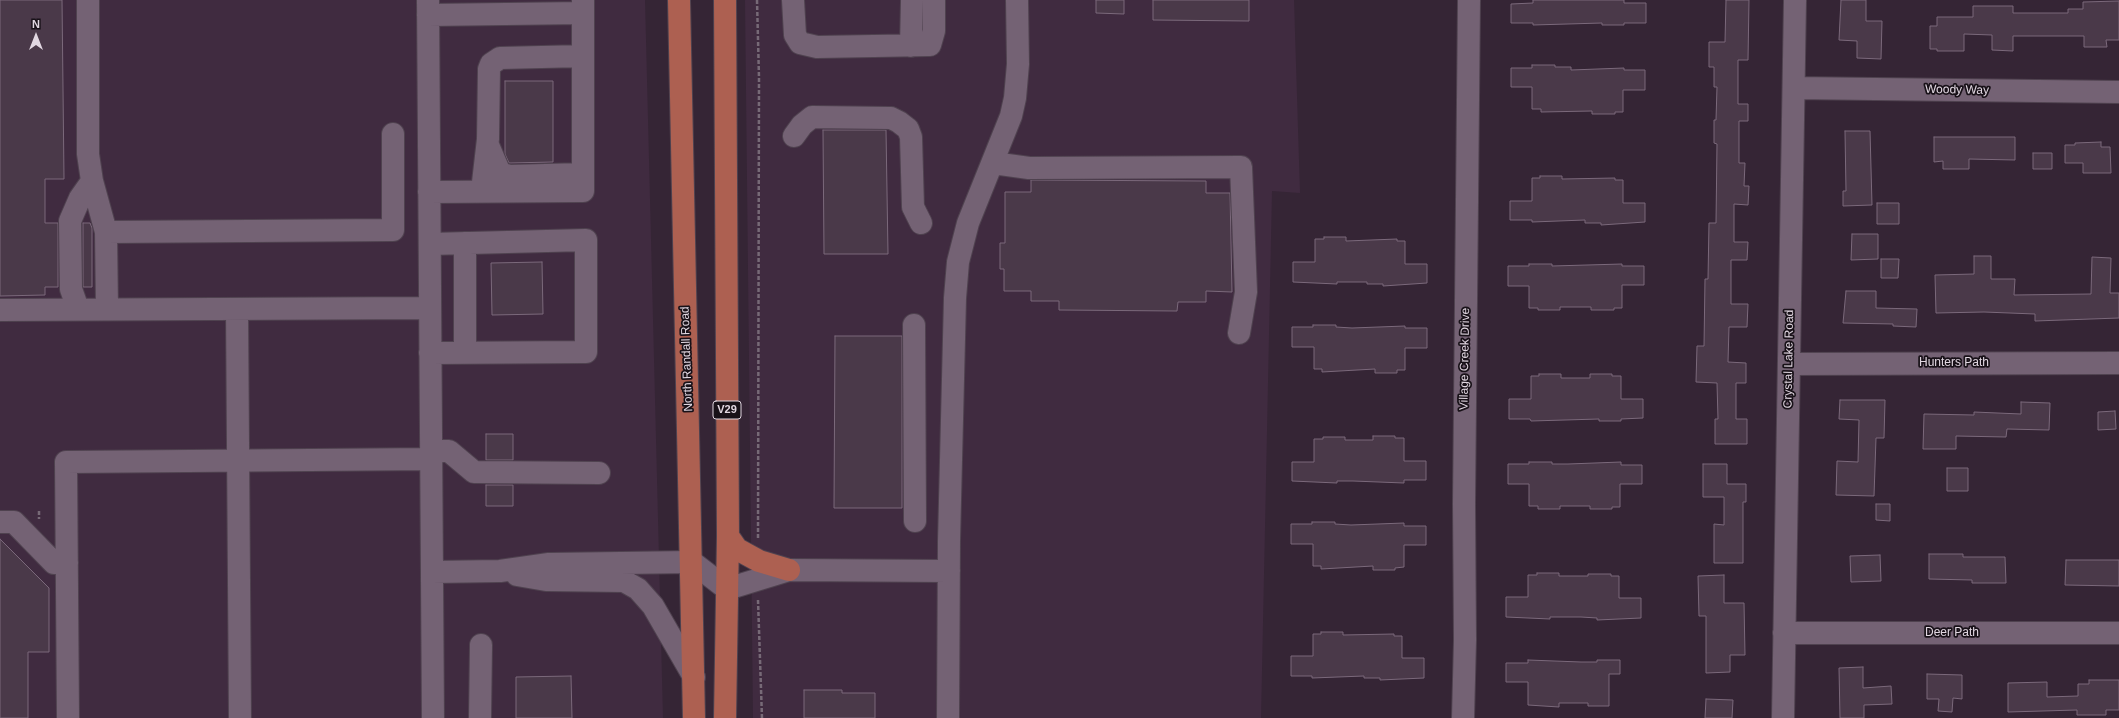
<!DOCTYPE html>
<html>
<head>
<meta charset="utf-8">
<style>
	body { margin:0 }
	#map { position:relative; width:2119px; height:718px; overflow:hidden; background:#352535; font-family:Helvetica,sans-serif }
	canvas { display:block }
	.north { position:absolute; left:16px; top:16px; width:40px; height:40px; -webkit-text-stroke:3px #181118; paint-order:stroke; rotate:0deg; font-size:11px; font-weight:700; line-height:16px; text-align:center; color:#e1d7e1 }
	.north::after { content:''; display:block; margin:auto; width:14px; height:18px; background:#e1d7e1; clip-path:polygon(50% 0,100% 100%,50% 72%,0 100%) }
</style>
</head>
<body>
<div id="map">
<canvas width="2119" height="718"></canvas>
<div class="north">N</div>
</div>
<script>
const c = document.querySelector('canvas').getContext('2d');
c.lineJoin = 'round';
function fillPath(path, color) { c.fillStyle = color; c.fill(path, 'evenodd'); }
const toPath = rows => new Path2D(rows.map(r => 'M' + r).join(''));
function stroke(path, color, width, dash) { c.strokeStyle = color; c.lineWidth = width; c.lineCap = dash ? 'butt' : 'round'; c.setLineDash(dash || []); c.stroke(path); }
function label(font, color, halo, rows, align = 'center') {
  c.font = font + ' Helvetica,sans-serif'; c.lineWidth = 3.5; c.setLineDash([]); c.textBaseline = 'middle'; c.strokeStyle = halo; c.fillStyle = color; for (const [text, x, y, turn = 0] of rows) {
    c.save(); c.translate(x, y); c.rotate((+turn || 0) * Math.PI / 180); c.textAlign = isNaN(turn) ? turn : align; if (halo) c.strokeText(text, 0, 0); c.fillText(text, 0, 0); c.restore();
  }
}
fillPath(toPath([
	[0,0,645,0,663,718,0,718],
	[745,0,1294,0,1300,193,1272,191,1261,718,753,718]
]), '#402b40');
const building = toPath([
	[0,0,62,0,64,179,45,179,45,223,58,223,58,287,45,287,45,295,0,296,0,0],
	[1096,0,1124,0,1124,14,1096,13,1096,0],
	[1153,0,1249,0,1249,21,1153,20,1153,0],
	[1533,0,1624,0,1624,3,1646,3,1646,23,1624,23,1624,25,1602,25,1602,23,1533,25,1533,23,1511,23,1511,4,1533,3,1533,0],
	[1726,0,1749,0,1748,60,1738,60,1738,104,1748,104,1748,121,1739,121,1739,163,1745,163,1744,186,1749,186,1748,205,1734,204,1734,242,1748,242,1747,260,1731,260,1731,304,1748,304,1747,327,1729,327,1728,362,1746,363,1746,383,1736,383,1736,419,1747,419,1747,444,1715,444,1715,419,1718,419,1717,383,1696,382,1697,346,1704,346,1705,279,1708,279,1709,223,1716,223,1717,144,1714,143,1714,120,1716,120,1717,87,1714,87,1714,67,1709,67,1709,42,1725,42,1726,0],
	[1841,0,1866,0,1866,21,1882,21,1881,59,1857,58,1857,41,1839,40,1841,0],
	[2119,1,2119,40,2106,40,2107,47,2084,47,2084,36,2013,36,2013,51,1992,50,1992,35,1964,34,1964,51,1937,51,1937,49,1930,49,1930,26,1937,26,1937,17,1973,17,1973,6,2013,6,2013,13,2068,13,2068,9,2083,9,2083,2,2119,1],
	[1532,65,1555,65,1555,67,1571,67,1571,70,1624,68,1624,70,1645,70,1645,90,1623,90,1623,112,1615,112,1615,114,1592,114,1592,111,1541,112,1541,109,1532,109,1532,87,1511,87,1511,68,1532,68,1532,65],
	[505,81,553,81,553,162,509,163,505,154,505,81],
	[823,130,886,130,888,254,824,254,823,130],
	[1845,131,1870,131,1872,205,1843,206,1843,191,1846,191,1845,131],
	[1934,137,2015,137,2015,160,1969,159,1969,169,1943,169,1943,161,1934,162,1934,137],
	[2101,142,2101,147,2110,147,2111,173,2083,173,2083,163,2065,163,2065,145,2075,145,2075,143,2101,142],
	[2033,153,2052,153,2052,169,2033,169,2033,153],
	[1540,176,1562,176,1562,179,1615,178,1615,180,1623,180,1623,203,1645,203,1645,222,1601,225,1601,223,1585,223,1585,220,1532,222,1532,220,1510,220,1510,201,1532,201,1532,178,1540,178,1540,176],
	[1031,180,1206,181,1206,193,1230,193,1232,292,1206,291,1206,302,1178,302,1177,311,1059,310,1059,301,1031,301,1031,291,1004,291,1004,269,1000,269,1000,243,1005,243,1005,192,1031,192,1031,180],
	[1877,203,1899,203,1899,224,1877,224,1877,203],
	[83,223,90,223,92,228,92,287,83,287,83,223],
	[1852,234,1878,234,1878,259,1851,260,1852,234],
	[1324,237,1346,237,1346,241,1397,239,1397,241,1405,241,1405,264,1427,264,1427,283,1383,286,1383,284,1367,284,1367,282,1337,282,1337,284,1293,282,1293,262,1315,262,1315,239,1324,239,1324,237],
	[1974,256,1991,256,1991,279,2015,279,2014,295,2091,294,2092,257,2111,258,2110,293,2119,293,2119,318,2035,321,2035,314,1984,312,1936,313,1935,275,1974,274,1974,256],
	[1881,259,1899,259,1898,278,1881,278,1881,259],
	[542,262,543,314,492,315,491,263,542,262],
	[1529,264,1552,264,1552,266,1622,264,1622,266,1644,266,1644,285,1622,285,1622,308,1614,308,1614,310,1591,310,1591,307,1560,307,1560,310,1538,310,1538,308,1529,308,1529,286,1508,286,1508,266,1529,266,1529,264],
	[1846,291,1876,291,1876,308,1917,309,1916,327,1893,326,1893,324,1843,323,1846,291],
	[1313,325,1336,325,1336,327,1352,328,1405,326,1405,328,1427,328,1427,348,1405,348,1405,370,1397,370,1397,373,1375,373,1375,369,1322,372,1322,369,1314,369,1314,347,1292,347,1292,327,1313,327,1313,325],
	[835,336,902,336,902,508,834,508,835,336],
	[1539,374,1561,374,1561,378,1590,378,1590,374,1612,374,1612,376,1621,376,1621,399,1643,399,1643,418,1621,419,1621,421,1599,421,1599,419,1531,421,1530,419,1509,419,1509,399,1531,399,1531,376,1539,376,1539,374],
	[1840,400,1885,400,1884,438,1876,438,1874,496,1836,495,1837,461,1858,462,1859,420,1839,419,1840,400],
	[2021,402,2050,403,2049,430,2007,429,2006,437,1956,436,1956,449,1923,449,1924,414,1974,415,1974,412,2021,414,2021,402],
	[2115,411,2116,429,2098,430,2098,412,2115,411],
	[486,434,513,434,513,460,486,460,486,434],
	[1373,436,1395,436,1395,438,1404,438,1404,461,1426,461,1426,480,1404,480,1404,483,1353,481,1337,481,1337,483,1292,481,1292,462,1314,462,1314,439,1323,439,1323,437,1345,437,1345,440,1373,440,1373,436],
	[1529,462,1552,462,1552,464,1568,464,1621,462,1621,465,1642,465,1642,484,1620,484,1620,507,1612,507,1612,509,1590,509,1590,506,1560,506,1560,509,1538,509,1538,506,1529,506,1529,484,1508,484,1508,464,1529,464,1529,462],
	[1703,464,1727,464,1727,484,1746,484,1746,502,1743,502,1743,563,1714,563,1714,524,1724,525,1724,497,1703,497,1703,464],
	[1947,468,1968,468,1968,491,1947,491,1947,468],
	[486,485,513,485,513,506,486,506,486,485],
	[1876,504,1890,504,1890,521,1876,520,1876,504],
	[1312,522,1335,522,1335,524,1351,525,1404,523,1404,526,1426,526,1426,545,1404,545,1404,567,1395,568,1395,570,1373,570,1373,566,1321,569,1321,566,1313,566,1313,544,1291,544,1291,524,1312,524,1312,522],
	[0,539,49,588,49,652,28,652,28,718,0,718,0,539],
	[1929,554,1963,554,1963,557,2005,557,2006,583,1972,583,1972,580,1929,579,1929,554],
	[1880,555,1881,581,1851,582,1850,556,1880,555],
	[2066,560,2119,560,2119,586,2065,585,2066,560],
	[1537,573,1559,573,1559,576,1588,576,1588,574,1611,574,1611,576,1619,576,1619,598,1641,598,1641,618,1597,620,1597,618,1581,617,1550,617,1550,619,1506,617,1506,597,1528,597,1528,575,1537,575,1537,573],
	[1724,575,1724,603,1744,603,1745,655,1730,655,1730,672,1706,673,1706,616,1699,616,1698,576,1724,575],
	[1321,632,1343,632,1343,635,1394,634,1394,636,1402,636,1402,658,1424,658,1424,678,1380,680,1380,678,1364,678,1364,676,1312,678,1312,676,1291,676,1291,656,1313,656,1313,634,1321,634,1321,632],
	[1528,660,1581,662,1597,662,1597,660,1620,660,1620,674,1609,674,1609,706,1588,706,1588,703,1559,703,1559,707,1528,705,1528,682,1506,682,1506,663,1528,663,1528,660],
	[1863,667,1863,688,1891,686,1892,704,1864,705,1864,718,1840,718,1839,668,1863,667],
	[1927,674,1962,675,1962,699,1953,698,1952,712,1938,711,1939,699,1927,699,1927,674],
	[571,676,572,718,516,718,516,677,571,676],
	[2089,680,2119,680,2119,710,2106,710,2106,715,2077,715,2077,710,2008,712,2008,683,2047,682,2047,697,2078,696,2078,684,2089,684,2089,680],
	[804,690,842,690,842,693,875,693,875,718,804,718,804,690],
	[1706,699,1733,700,1732,718,1705,718,1706,699]
]);
fillPath(building, '#4a3949');
stroke(building, '#7b697b', 1);
const minor = toPath([
	[88,0,88,154,92,181,106,232,107,309],
	[428,0,433,718],
	[793,0,795,35,800,43,817,47,930,45,934,31,934,0],
	[428,15,583,13],
	[911,46,912,0],
	[1794,88,2119,92],
	[794,136,802,125,812,117,891,118,899,122,908,129,911,137,913,207,921,223],
	[488,145,500,173,509,176,583,174],
	[993,163,1029,168,1241,167,1246,292,1239,333],
	[482,191,488,139,489,69,491,64,500,58,583,56],
	[429,192,583,191,583,0],
	[106,232,393,230,393,134],
	[465,243,465,352],
	[430,244,586,240,586,352,430,353],
	[78,309,71,289,70,221,80,198,92,181],
	[237,309,240,718],
	[0,310,430,308],
	[914,325,915,521],
	[1789,364,2119,363],
	[432,451,449,451,474,472,599,473],
	[0,522,14,522,54,563,67,563],
	[432,572,500,571,549,564,692,562,727,589,789,570,949,571],
	[517,575,546,580,624,581,638,589,653,606,694,677],
	[1784,633,2119,633],
	[68,718,66,462,432,459],
	[480,718,481,645],
	[948,718,949,541,955,298,958,262,968,223,1011,116,1015,98,1018,64,1017,0],
	[1463,718,1465,640,1464,504,1469,0],
	[1783,718,1795,0]
]);
const major = toPath([
	[679,0,694,718],
	[725,0,728,536,725,718],
	[728,536,737,549,759,561,789,570]
]);
stroke(minor, '#4f424f', 24);
stroke(major, '#4f424f', 24);
stroke(toPath([
	[757,0,759,78,758,539],
	[39,511,39,519],
	[758,600,762,718]
]), '#776a77', 2.5, [4, 2]);
stroke(minor, '#746274', 22);
stroke(major, '#ad6051', 22);
for (const [x, y, w] of [
	[727,410,28]
]) { const box = new Path2D(); box.roundRect(x - w / 2, y - 9, w, 18, 3); c.fillStyle = '#181118'; c.fill(box); stroke(box, '#e1d7e1', 1); }
label('bold 11px', '#e1d7e1', null, [
	["V29",727,410]
]);
label('12px', '#e1d7e1', '#181118', [
	["Woody Way",1957,90,1],
	["North Randall Road",687,359,-92],
	["Village Creek Drive",1465,359,-89],
	["Crystal Lake Road",1789,359,-89],
	["Hunters Path",1954,363],
	["Deer Path",1952,633]
]);
</script>
</body>
</html>
